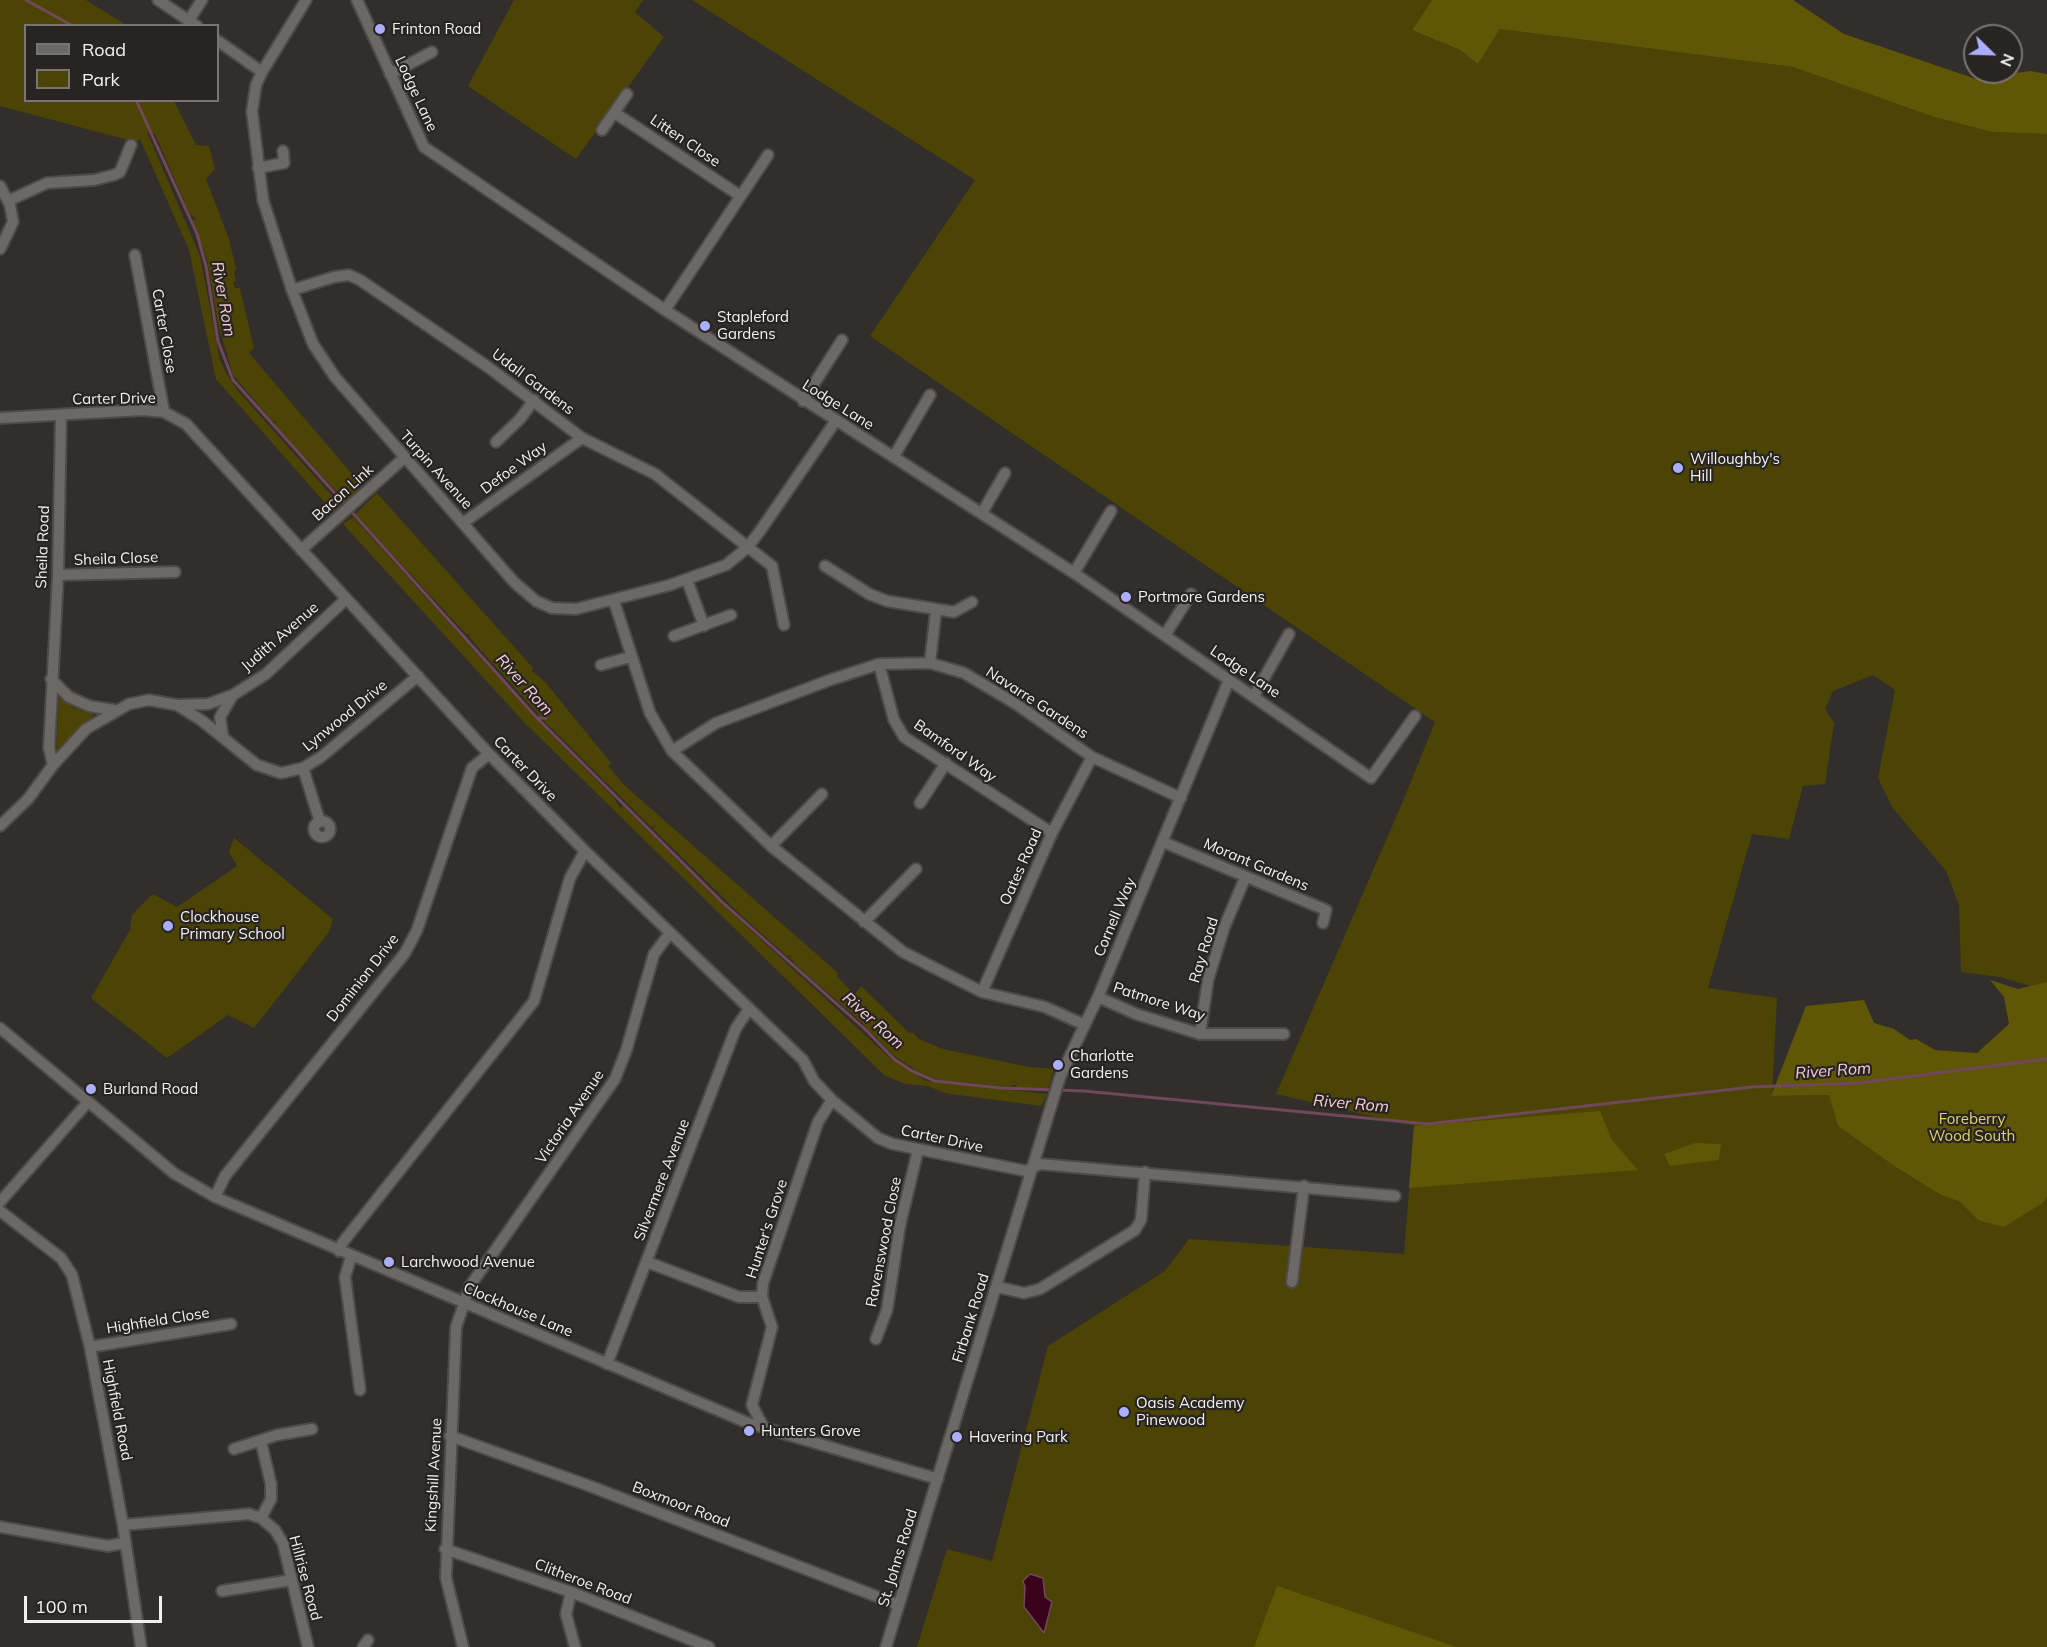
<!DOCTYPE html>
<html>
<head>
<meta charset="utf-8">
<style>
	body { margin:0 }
	#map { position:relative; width:2047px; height:1647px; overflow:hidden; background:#322e2c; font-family:Mulish,sans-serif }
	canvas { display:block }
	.legend { position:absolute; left:24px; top:24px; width:195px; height:78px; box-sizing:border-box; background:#282422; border:2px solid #797574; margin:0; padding:8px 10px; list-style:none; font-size:18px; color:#f2efee }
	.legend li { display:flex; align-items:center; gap:12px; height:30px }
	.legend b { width:30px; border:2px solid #797574 }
	.north { position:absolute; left:1963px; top:24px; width:60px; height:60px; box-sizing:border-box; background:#282422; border:2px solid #797574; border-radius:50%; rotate:113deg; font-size:16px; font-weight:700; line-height:24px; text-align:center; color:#f2efee }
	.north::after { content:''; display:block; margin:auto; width:21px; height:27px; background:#abaffb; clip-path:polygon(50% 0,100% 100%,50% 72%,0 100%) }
	.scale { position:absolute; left:24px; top:1596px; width:138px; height:27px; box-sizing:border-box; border:3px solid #f2efee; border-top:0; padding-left:8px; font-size:18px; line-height:21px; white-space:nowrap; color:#f2efee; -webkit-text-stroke:4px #282422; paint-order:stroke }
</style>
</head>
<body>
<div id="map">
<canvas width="2047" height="1647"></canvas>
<ul class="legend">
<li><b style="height:8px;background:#6c6866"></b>Road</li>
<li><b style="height:16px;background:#4c4404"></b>Park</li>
</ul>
<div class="north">N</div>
<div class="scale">100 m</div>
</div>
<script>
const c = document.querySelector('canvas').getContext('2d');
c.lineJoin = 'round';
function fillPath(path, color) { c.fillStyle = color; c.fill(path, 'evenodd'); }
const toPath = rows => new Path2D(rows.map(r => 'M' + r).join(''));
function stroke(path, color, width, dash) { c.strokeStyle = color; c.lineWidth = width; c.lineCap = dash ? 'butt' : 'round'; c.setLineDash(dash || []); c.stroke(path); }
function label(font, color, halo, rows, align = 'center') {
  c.font = font + ' Mulish,sans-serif'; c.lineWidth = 4.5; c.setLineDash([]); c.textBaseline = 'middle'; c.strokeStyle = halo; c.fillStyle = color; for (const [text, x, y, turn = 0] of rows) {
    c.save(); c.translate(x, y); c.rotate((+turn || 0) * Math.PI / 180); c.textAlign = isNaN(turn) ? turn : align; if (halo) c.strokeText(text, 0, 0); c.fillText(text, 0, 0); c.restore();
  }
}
fillPath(toPath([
	[0,0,86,0,126,25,26,26,26,100,174,101,196,145,209,146,215,169,206,179,229,239,236,269,234,271,236,281,233,282,235,288,240,288,254,348,249,353,362,486,344,502,337,494,340,491,336,491,275,425,276,420,273,422,233,375,218,324,207,259,192,219,196,220,196,218,190,215,155,134,147,132,200,256,220,360,226,373,238,391,340,505,333,512,216,379,189,250,140,139,136,142,0,106],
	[514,0,643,0,635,12,664,37,576,159,468,86],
	[692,0,1432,0,1412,30,1460,50,1478,64,1500,29,1793,67,1934,117,1992,132,2047,134,2047,991,2000,977,1961,972,1959,905,1946,871,1892,807,1878,778,1895,690,1873,675,1833,691,1825,709,1834,723,1825,784,1803,786,1789,839,1752,834,1708,988,1777,998,1772,1096,1829,1095,1838,1126,1894,1166,1941,1195,1960,1202,1978,1220,2044,1202,2047,1197,2047,1647,917,1647,947,1549,992,1561,1048,1346,1165,1271,1189,1239,1404,1254,1414,1126,1276,1094,1403,801,1435,722,870,336,975,180],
	[377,493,533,668,532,671,545,682,611,763,608,766,624,785,838,973,837,976,849,989,855,994,861,986,910,1034,912,1032,919,1039,943,1049,1029,1067,1054,1069,1048,1090,1014,1088,1018,1083,1010,1087,939,1080,920,1073,894,1056,858,1019,798,967,789,957,791,955,787,956,743,917,652,828,657,827,650,826,541,718,546,718,540,716,468,636,472,635,466,634,355,514],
	[353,517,535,718,614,798,620,808,623,806,710,893,889,1057,926,1081,1047,1094,1041,1106,944,1093,928,1086,905,1084,884,1075,523,721,343,524],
	[59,698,74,708,94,715,74,733,56,754],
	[234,838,333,919,329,932,254,1028,228,1015,167,1058,91,998,130,930,132,915,153,894,177,907,237,866,229,852]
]), '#4c4404');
fillPath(toPath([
	[1432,0,1793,0,1844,34,1976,79,2030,71,2047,74,2047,134,1992,132,1934,117,1793,67,1500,29,1478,64,1460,50,1412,30],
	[1990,980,2018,989,2047,982,2047,1197,2044,1202,2004,1227,1978,1220,1960,1202,1941,1195,1894,1166,1838,1126,1829,1095,1771,1096,1806,1006,1864,1000,1874,1023,1894,1029,1910,1040,1916,1039,1935,1050,1977,1053,2009,1024,2004,997],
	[1600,1111,1612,1140,1638,1170,1409,1188,1414,1126],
	[1695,1143,1721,1144,1719,1160,1670,1166,1664,1154],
	[1277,1586,1457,1647,1254,1647]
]), '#5f5606');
const water = toPath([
	[1030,1574,1043,1578,1045,1597,1052,1602,1044,1633,1024,1607,1025,1587,1023,1581,1030,1574]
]);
fillPath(water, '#3a011b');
stroke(water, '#71485a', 1.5);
stroke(toPath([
	[26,0,73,26],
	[136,100,197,234,206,266,218,341,233,380,537,718,721,901,866,1030,894,1059,912,1071,935,1081,1001,1088,1084,1091,1428,1124,1752,1087,1858,1083,2047,1059],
	[537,718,546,718]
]), '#71485a', 3);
const street = toPath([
	[158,0,197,26],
	[306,0,262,72,256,85,252,111,263,200,292,290,313,344,335,377,514,582,536,601,552,608,576,609,670,585,726,565,747,548,760,531,835,422],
	[357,0,424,147,665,310,1074,573,1371,778,1415,716],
	[189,20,202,0],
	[218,41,262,72],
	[390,74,432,52],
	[615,113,739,195],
	[602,130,627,94],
	[258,168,284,163,283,151],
	[0,186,10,205,13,222,0,249],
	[8,201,47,183,94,180,114,175,120,172,131,145],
	[135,255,164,412],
	[292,290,334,277,349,275,360,280,488,367,582,438,655,474,772,566,784,625],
	[665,310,768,155],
	[803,401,842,340],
	[0,418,143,410,164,412,186,424,489,754,585,851,803,1060,814,1081,832,1100,878,1138,893,1144,1026,1171,1040,1164,1395,1196],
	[496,442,520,419,534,400],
	[894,456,930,395],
	[982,513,1005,473],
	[463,523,582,438],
	[301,550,404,458],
	[825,566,869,594,887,601,954,612,972,602],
	[1074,573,1111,511],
	[58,575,175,572],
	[687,580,704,626],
	[614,601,650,713,672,751,771,846,903,952,982,992,1045,1007,1085,1025],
	[1165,635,1191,594],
	[674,636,731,615],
	[930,663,936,610],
	[879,664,894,720,904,737,1052,833],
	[601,665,630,657],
	[51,679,69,697,89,706,114,710],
	[1254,696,1289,634],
	[178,705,208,704,233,695],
	[223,737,220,717,233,695,266,674,346,599],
	[672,751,716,723,830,680,879,664,930,663,964,673,1016,704,1092,757,1181,798],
	[53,765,49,748,58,575,61,415],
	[303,768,320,822],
	[920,803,946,763],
	'314 829a8 8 0 1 1 16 0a8 8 0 1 1-16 0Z',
	[0,826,28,799,53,765,86,729,129,704,149,700,177,705,201,720,257,765,281,773,303,768,321,757,418,676],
	[1163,842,1326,910,1323,923],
	[771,846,822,794],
	[864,922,916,869],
	[982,992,1052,833,1092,757],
	[1098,997,1136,1014,1200,1034,1284,1034],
	[0,1028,175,1174,215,1197,748,1423,938,1479],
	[1200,1034,1208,980,1224,928,1245,878],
	[215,1197,225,1176,405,953,417,930,472,768,489,754],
	[0,1202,87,1103],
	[0,1211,61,1258,72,1275,90,1347,123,1525,141,1647],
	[339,1251,343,1242,534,1001,570,878,585,851],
	[351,1257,345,1277,360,1390],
	[647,1262,739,1297,762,1297],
	[1292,1282,1304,1186],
	[997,1287,1024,1293,1040,1289,1135,1230,1141,1220,1145,1172],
	[876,1339,887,1310,900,1225,918,1150],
	[90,1347,231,1324],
	[607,1364,736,1028,749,1009],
	[752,1405,772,1327,762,1297,763,1283,818,1122,832,1100],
	[752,1405,764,1428],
	[450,1436,587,1485,899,1605],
	[234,1449,277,1435,312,1429],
	[261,1518,271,1499,271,1484,261,1442],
	[123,1525,249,1514,261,1518,275,1530,283,1543,308,1647],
	[0,1527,108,1546,124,1543],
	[445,1549,571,1592,709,1647],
	[222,1591,292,1580],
	[571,1592,566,1614,575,1647],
	[363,1647,368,1640],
	[463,1647,446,1578,456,1327,470,1286,615,1079,626,1051,654,954,670,933],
	[886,1647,1060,1077,1098,997,1229,680]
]);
stroke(street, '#4d4a49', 14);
stroke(street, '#6c6866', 10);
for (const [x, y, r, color] of [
	[380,29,6,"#abaffb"],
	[705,326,6,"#abaffb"],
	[1678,468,6,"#abaffb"],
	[1126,597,6,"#abaffb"],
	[168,926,6,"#abaffb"],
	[1058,1065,6,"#abaffb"],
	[91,1089,6,"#abaffb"],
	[389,1262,6,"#abaffb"],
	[1124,1412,6,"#abaffb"],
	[749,1431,6,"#abaffb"],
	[957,1437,6,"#abaffb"]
]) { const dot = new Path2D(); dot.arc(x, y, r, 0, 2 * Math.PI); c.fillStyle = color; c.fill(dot); stroke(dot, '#282422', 2); }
label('15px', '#f2efee', '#282422', [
	["Frinton Road",392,29],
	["Stapleford",717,317],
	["Gardens",717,334],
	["Willoughby's",1690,459],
	["Hill",1690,476],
	["Portmore Gardens",1138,597],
	["Clockhouse",180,917],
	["Primary School",180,934],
	["Charlotte",1070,1056],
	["Gardens",1070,1073],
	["Burland Road",103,1089],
	["Larchwood Avenue",401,1262],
	["Oasis Academy",1136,1403],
	["Pinewood",1136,1420],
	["Hunters Grove",761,1431],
	["Havering Park",969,1437]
], 'left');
label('15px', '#f2efee', '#282422', [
	["Lodge Lane",416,94,65],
	["Litten Close",685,141,34],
	["Carter Close",164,331,80],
	["Udall Gardens",533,382,37],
	["Carter Drive",114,399,-1],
	["Lodge Lane",838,405,32],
	["Defoe Way",514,468,-36],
	["Turpin Avenue",436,470,48],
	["Bacon Link",343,493,-42],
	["Sheila Road",43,547,-88],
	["Sheila Close",116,559,-2],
	["Judith Avenue",280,637,-41],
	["Lodge Lane",1245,672,34],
	["Navarre Gardens",1037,703,33],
	["Lynwood Drive",345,716,-39],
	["Bamford Way",955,751,35],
	["Carter Drive",525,769,46],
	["Morant Gardens",1256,865,23],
	["Oates Road",1021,867,-66],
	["Cornell Way",1115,917,-67],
	["Ray Road",1204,950,-73],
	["Dominion Drive",363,978,-52],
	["Patmore Way",1159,1002,18],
	["Victoria Avenue",570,1117,-56],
	["Carter Drive",942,1139,12],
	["Silvermere Avenue",662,1180,-69],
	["Hunter's Grove",767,1229,-72],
	["Ravenswood Close",884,1242,-79],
	["Clockhouse Lane",518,1310,23],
	["Firbank Road",971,1318,-73],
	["Highfield Close",158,1321,-9],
	["Highfield Road",117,1410,79],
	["Kingshill Avenue",434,1475,-87],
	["Boxmoor Road",681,1505,21],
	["St. Johns Road",898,1558,-73],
	["Hillrise Road",305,1578,75],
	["Clitheroe Road",583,1582,21]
]);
label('15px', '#ded26f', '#282422', [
	["Foreberry",1972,1119],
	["Wood South",1972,1136]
]);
label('italic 16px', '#f6cdd9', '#282422', [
	["River Rom",223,299,80],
	["River Rom",524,685,48],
	["River Rom",873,1021,42],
	["River Rom",1833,1071,-4],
	["River Rom",1351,1104,5]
]);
</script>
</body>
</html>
